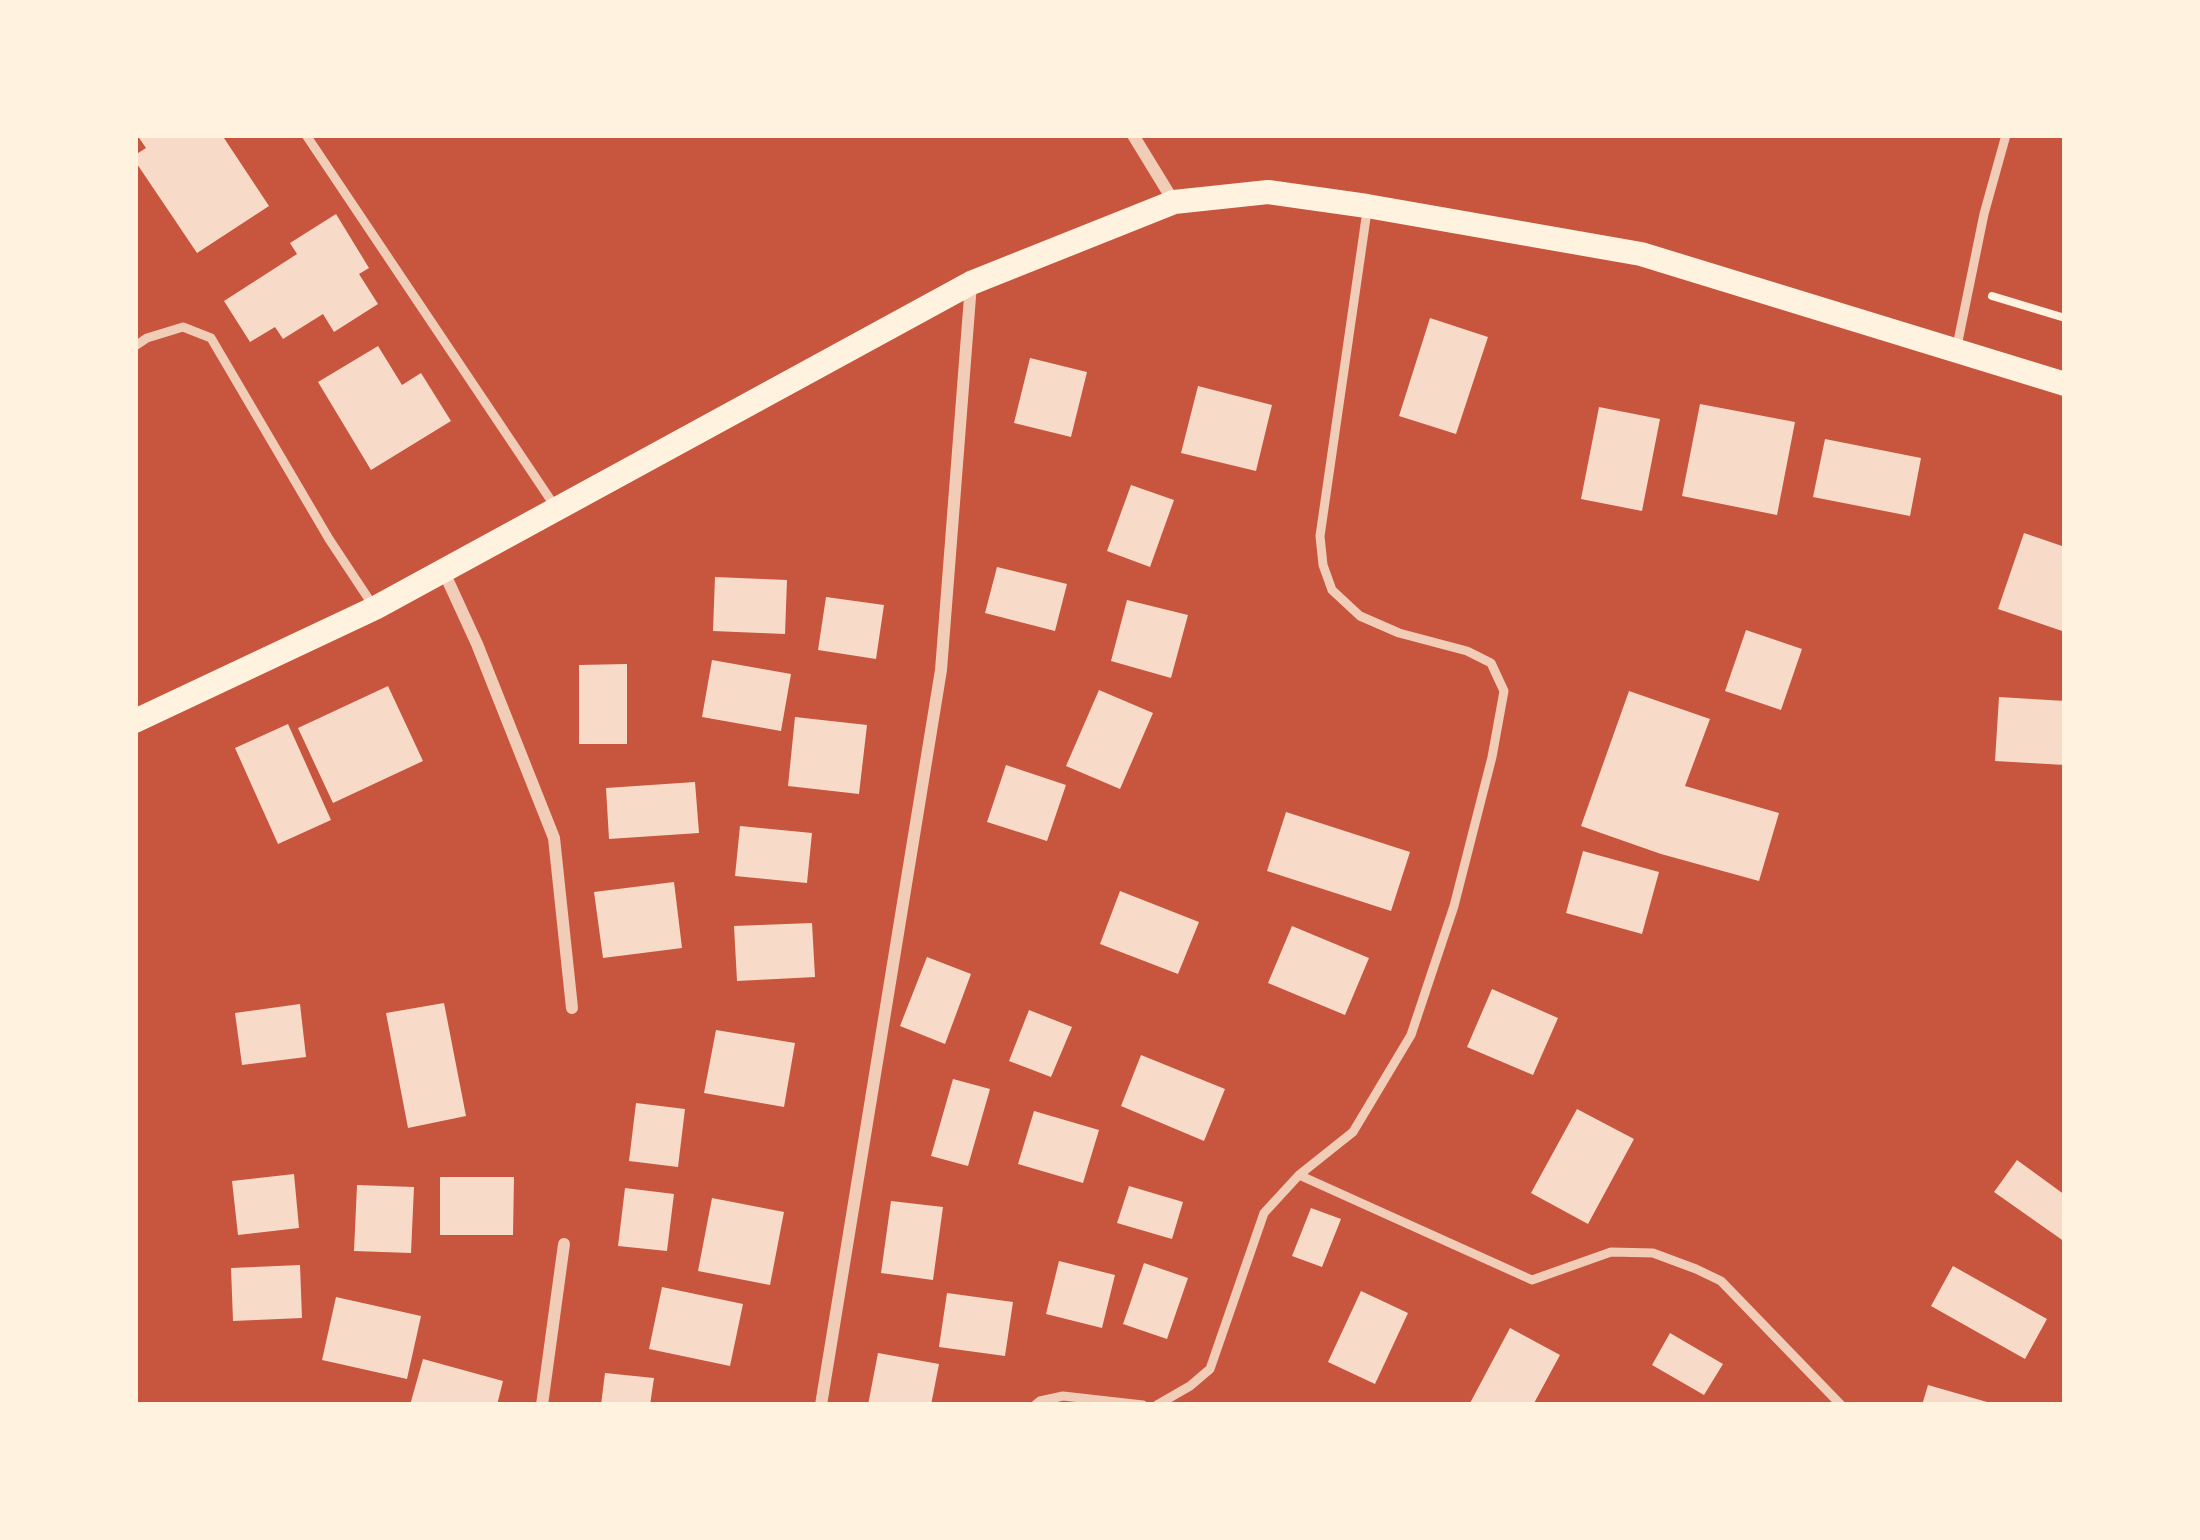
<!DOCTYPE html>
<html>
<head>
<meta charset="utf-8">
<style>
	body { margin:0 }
	#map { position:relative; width:2200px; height:1540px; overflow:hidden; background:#c8553d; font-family:"Crimson Pro",serif }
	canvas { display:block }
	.frame { position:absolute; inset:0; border:138px solid #fff3e0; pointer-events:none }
</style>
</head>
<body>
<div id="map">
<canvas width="2200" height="1540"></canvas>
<div class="frame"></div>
</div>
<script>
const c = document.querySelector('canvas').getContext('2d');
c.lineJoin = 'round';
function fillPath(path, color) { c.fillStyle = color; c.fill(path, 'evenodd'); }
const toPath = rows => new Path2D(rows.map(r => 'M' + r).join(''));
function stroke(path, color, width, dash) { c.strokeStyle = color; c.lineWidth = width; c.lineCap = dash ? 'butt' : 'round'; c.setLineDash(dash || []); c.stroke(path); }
fillPath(toPath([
	[137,135,222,135,269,206,197,253,135,161,135,155,146,148],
	[336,214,369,268,359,274,378,304,334,332,323,314,283,339,275,327,250,342,224,301,297,254,290,243],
	[1430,318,1488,337,1456,434,1399,416],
	[378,346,402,385,421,373,451,421,371,470,318,382],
	[1030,358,1087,372,1071,437,1014,423],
	[1198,386,1272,405,1256,471,1181,453],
	[1700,404,1795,422,1777,515,1682,496],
	[1599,407,1660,419,1642,511,1581,499],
	[1825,439,1921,458,1910,516,1813,497],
	[1131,485,1174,500,1150,567,1107,551],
	[2024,533,2065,547,2065,632,1998,609],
	[997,567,1067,584,1055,631,985,613],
	[715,577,787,580,785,634,713,631],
	[826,597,884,605,876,659,818,650],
	[1127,600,1188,615,1171,678,1111,661],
	[1746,630,1802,649,1781,710,1725,691],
	[712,660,791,674,781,731,702,717],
	[627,664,627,744,579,744,579,665],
	[388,686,423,761,333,803,298,728],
	[1099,690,1153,713,1120,789,1066,766],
	[1629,691,1710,719,1685,786,1779,813,1759,881,1661,854,1581,826],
	[1999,697,2065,701,2065,765,1995,761],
	[795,717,867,725,859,794,788,786],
	[288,724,331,820,278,844,235,748],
	[1006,765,1066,785,1047,841,987,822],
	[695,782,699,833,609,839,606,788],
	[1286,812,1410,852,1391,911,1267,871],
	[740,826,812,833,807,883,735,876],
	[1583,851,1659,872,1642,934,1566,913],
	[674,882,682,948,603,958,594,892],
	[1120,891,1199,922,1178,974,1100,944],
	[812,923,815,977,737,981,734,926],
	[1292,926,1369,958,1345,1015,1268,983],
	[927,957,971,974,945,1044,900,1026],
	[1492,989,1558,1018,1533,1075,1467,1047],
	[444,1003,466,1116,408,1128,386,1013],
	[300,1004,306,1057,242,1065,235,1013],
	[1029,1010,1072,1027,1051,1077,1009,1061],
	[716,1030,795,1043,784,1107,704,1093],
	[1141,1055,1225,1089,1204,1141,1121,1106],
	[953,1079,990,1089,968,1166,931,1156],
	[636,1103,685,1109,678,1167,629,1161],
	[1577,1109,1634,1139,1588,1224,1531,1193],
	[1034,1111,1099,1130,1083,1183,1018,1164],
	[2017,1160,2065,1195,2065,1242,1994,1192],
	[294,1174,299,1228,238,1235,232,1181],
	[440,1177,514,1177,513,1235,440,1235],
	[357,1185,414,1187,411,1253,354,1251],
	[1129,1186,1183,1202,1172,1239,1117,1223],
	[625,1188,674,1194,667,1251,618,1246],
	[712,1198,784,1212,770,1285,698,1271],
	[891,1201,943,1207,933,1280,881,1273],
	[1311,1208,1341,1219,1322,1267,1292,1256],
	[1059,1261,1115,1275,1102,1328,1046,1314],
	[1144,1263,1188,1278,1167,1339,1123,1324],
	[300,1265,302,1318,233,1321,231,1268],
	[1953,1266,2047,1319,2025,1359,1931,1306],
	[662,1287,743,1304,730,1366,649,1349],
	[1361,1291,1408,1313,1375,1384,1328,1362],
	[947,1293,1013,1302,1005,1356,939,1347],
	[336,1297,421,1316,407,1379,322,1360],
	[1510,1328,1560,1355,1533,1405,1469,1405],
	[1670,1333,1723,1364,1704,1395,1652,1365],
	[878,1353,939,1364,931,1405,868,1405],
	[423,1359,503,1381,497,1405,410,1405],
	[605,1373,654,1378,650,1405,601,1405],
	[1928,1385,1994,1404,1993,1405,1922,1405]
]), '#f7dbc8');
stroke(toPath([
	[1992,296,2065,318]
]), '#fff3e0', 8);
stroke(toPath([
	[306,135,554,505],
	[135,346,147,338,183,327,211,338,329,539,374,607],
	[1957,346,1984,214,2006,135],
	[1299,1175,1532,1280,1611,1252,1653,1253,1696,1269,1721,1281,1841,1405],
	[1035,1405,1040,1401,1063,1396,1143,1405],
	[1157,1405,1190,1386,1210,1369,1264,1213,1299,1175,1353,1132,1411,1035,1454,906,1492,757,1504,691,1491,663,1467,651,1399,633,1360,616,1332,590,1323,565,1320,536,1367,211]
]), '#f1ccb7', 9);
stroke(toPath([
	[1133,135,1174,202],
	[443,570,477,644,554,838,572,1008],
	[542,1405,564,1244],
	[821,1405,941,670,971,284]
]), '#f1ccb7', 12);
stroke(toPath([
	[135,721,375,608,971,283,1174,202,1268,192,1367,206,1641,254,2065,384]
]), '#fff3e0', 24);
</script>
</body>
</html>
